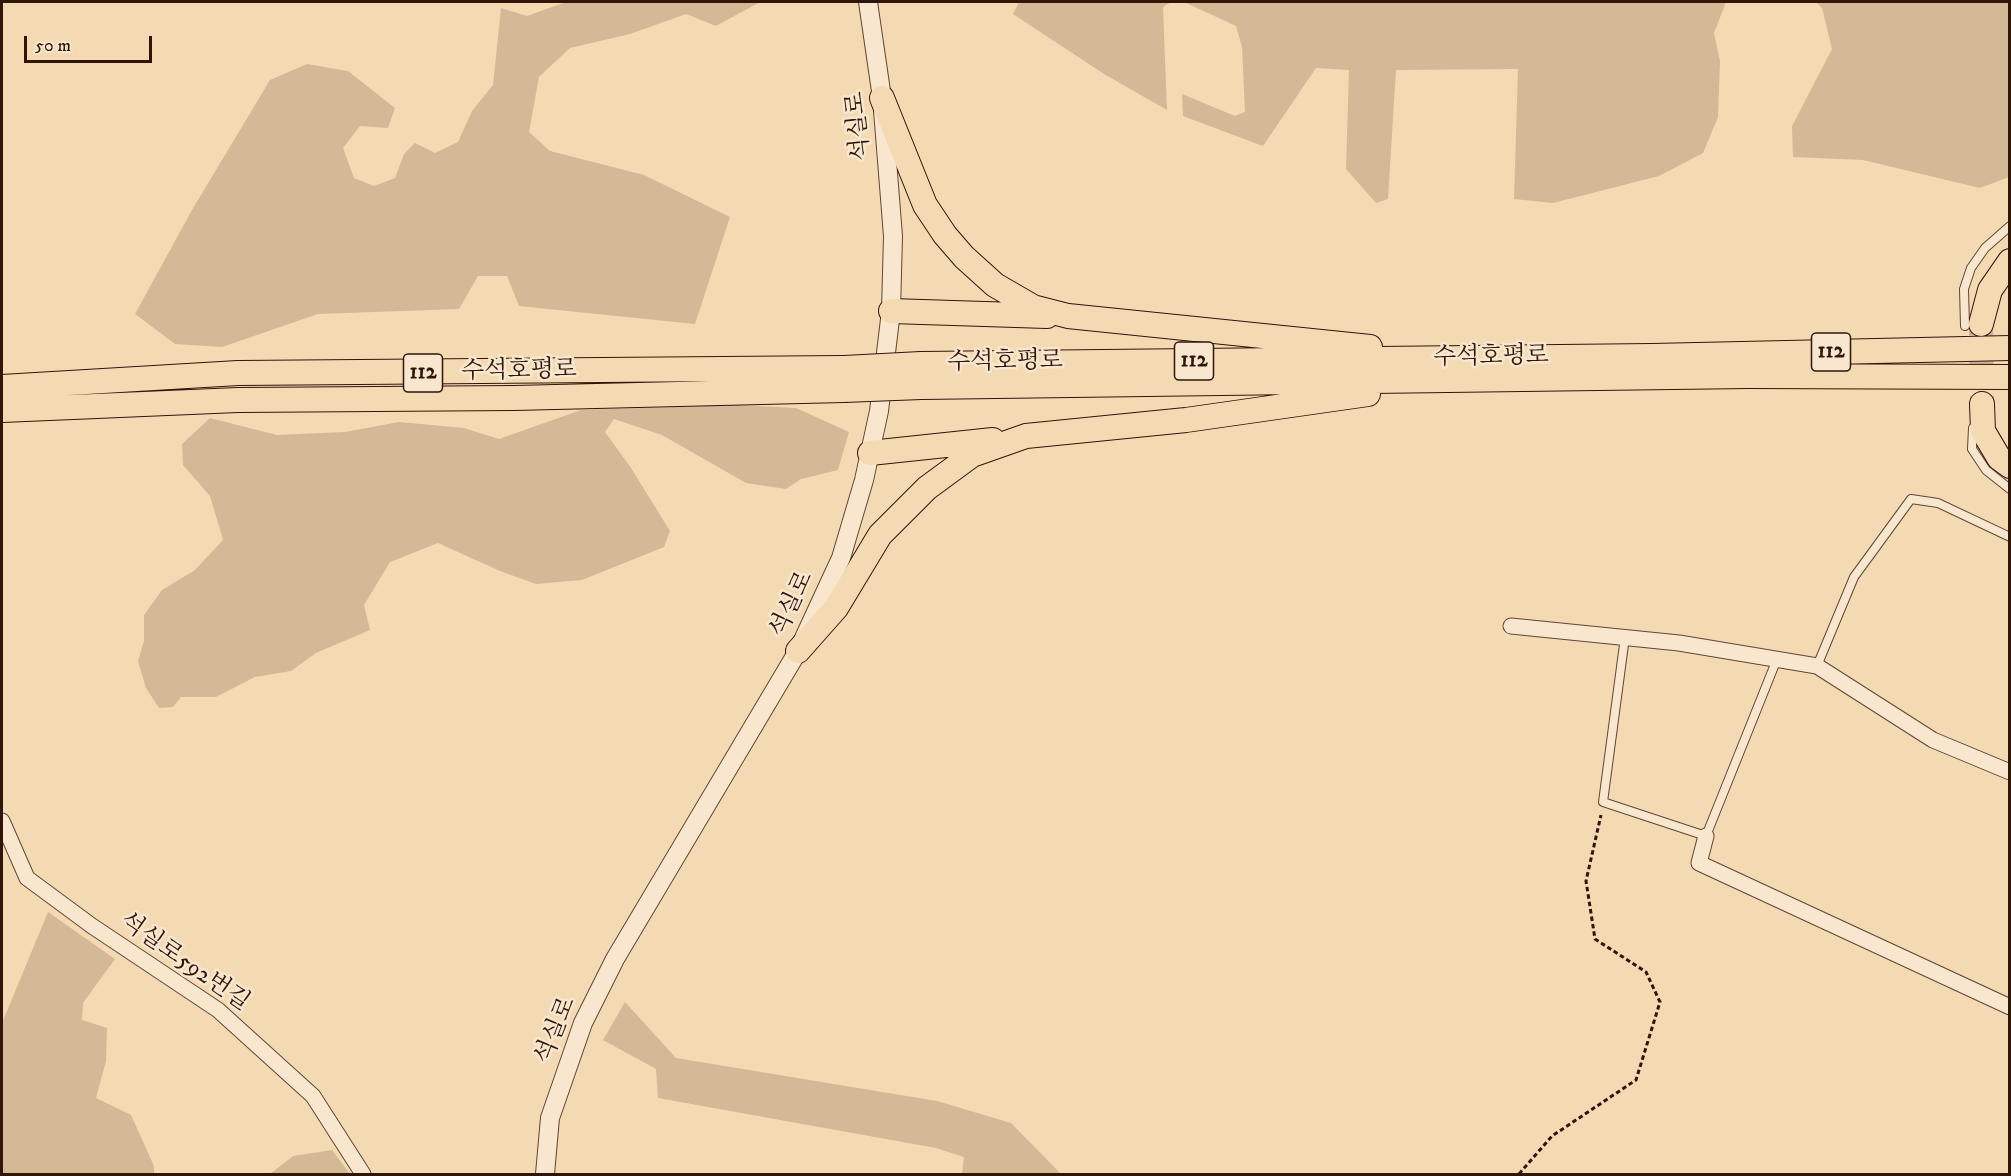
<!DOCTYPE html>
<html>
<head>
<meta charset="utf-8">
<style>
	body { margin:0 }
	#map { position:relative; width:2011px; height:1176px; overflow:hidden; background:#f4dab3; font-family:"IM FELL DW Pica",serif }
	canvas { display:block }
	.frame { position:absolute; inset:0; border:3px solid #301509; pointer-events:none }
	.scale { position:absolute; left:24px; top:36px; width:128px; height:27px; box-sizing:border-box; border:3px solid #301509; border-top:0; padding-left:8px; font-size:18px; line-height:21px; white-space:nowrap; color:#301509; -webkit-text-stroke:4px #f8e7ce; paint-order:stroke }
</style>
</head>
<body>
<div id="map">
<canvas width="2011" height="1176"></canvas>
<div class="frame"></div>
<div class="scale">50 m</div>
</div>
<script>
const c = document.querySelector('canvas').getContext('2d');
c.lineJoin = 'round';
function fillPath(path, color) { c.fillStyle = color; c.fill(path, 'evenodd'); }
const toPath = rows => new Path2D(rows.map(r => 'M' + r).join(''));
function stroke(path, color, width, dash) { c.strokeStyle = color; c.lineWidth = width; c.lineCap = dash ? 'butt' : 'round'; c.setLineDash(dash || []); c.stroke(path); }
function label(font, color, halo, rows, align = 'center') {
  c.font = font + ' "IM FELL DW Pica","Noto Serif KR",serif'; c.lineWidth = 5; c.setLineDash([]); c.textBaseline = 'middle'; c.strokeStyle = halo; c.fillStyle = color; for (const [text, x, y, turn = 0] of rows) {
    c.save(); c.translate(x, y); c.rotate((+turn || 0) * Math.PI / 180); c.textAlign = isNaN(turn) ? turn : align; if (halo) c.strokeText(text, 0, 0); c.fillText(text, 0, 0); c.restore();
  }
}
fillPath(toPath([
	[566,2,760,2,716,26,686,14,630,34,570,48,539,77,529,132,550,151,644,175,730,217,695,324,519,306,507,276,478,276,459,309,318,314,222,347,175,344,135,314,192,210,270,80,307,64,348,71,395,108,388,128,360,126,343,148,354,178,374,186,395,178,404,154,415,143,435,153,458,142,472,111,493,85,501,8,527,16],
	[1019,2,1171,2,1163,7,1167,110,1104,74,1013,14],
	[1184,2,1726,2,1714,33,1720,61,1718,117,1703,153,1659,176,1553,203,1514,199,1518,69,1396,70,1388,199,1376,203,1346,169,1349,70,1316,68,1263,146,1183,116,1182,94,1235,116,1245,112,1242,47,1236,26],
	[1816,2,2009,2,2009,177,1980,188,1863,160,1793,157,1792,126,1832,49,1822,8],
	[737,405,796,408,849,432,838,470,801,479,786,489,746,483,662,435,614,419,605,432,631,468,670,531,664,547,582,580,536,584,500,571,438,543,390,562,364,605,370,630,316,653,291,671,255,677,216,697,181,697,173,707,159,708,146,688,138,661,144,641,144,615,162,590,195,570,223,540,210,496,183,465,182,444,210,418,277,435,345,432,399,422,464,428,499,439,581,410],
	[48,912,115,959,83,1003,82,1020,107,1028,106,1061,96,1098,131,1115,154,1166,154,1174,2,1174,2,1023],
	[625,1002,676,1058,937,1101,1011,1123,1061,1174,962,1174,964,1157,936,1148,658,1098,656,1069,603,1040],
	[332,1150,350,1174,270,1174,293,1156]
]), '#d3b996');
stroke(toPath([
	[1981,324,1982,404]
]), '#cdb391', 24, [24, 12]);
const service = toPath([
	[1965,326,1964,289,1971,268,1985,248,2010,226],
	[1973,428,1972,449,1986,470,2010,489],
	[1625,637,1603,802,1706,836,1777,659],
	[1817,666,1854,577,1911,499,1938,503,2010,537]
]);
const minor = toPath([
	[1511,626,1679,643,1817,666,1933,740,2010,772],
	[2,821,27,878,92,926,218,1010,313,1096,363,1174],
	[1706,836,1699,863,2010,1007]
]);
const tertiary = toPath([
	[545,1174,550,1118,583,1023,615,959,798,651,841,558,864,480,879,411,891,311,893,236,882,98,868,2]
]);
const trunk = toPath([
	[882,98,925,205,945,235,964,257,995,285,1033,307,1068,316,1370,347],
	[891,311,1047,316],
	[1981,324,1990,290,2010,261],
	[921,364,1652,356,2010,348],
	[2,387,238,373,844,368],
	[921,387,1748,376,2010,377],
	[1982,404,1983,431,1999,458,2010,466],
	[2,410,238,400,514,398,844,390],
	[870,453,993,440],
	[798,651,836,608,880,535,927,488,972,455,1026,436,1186,420,1368,394]
]);
stroke(service, '#614634', 10);
stroke(minor, '#614634', 17);
stroke(tertiary, '#614634', 20);
stroke(trunk, '#301509', 26);
stroke(toPath([
	[1519,1174,1552,1136,1636,1080,1660,1002,1646,972,1595,939,1586,881,1601,815]
]), '#301509', 3, [4.5, 3]);
stroke(service, '#f8e7ce', 8);
stroke(minor, '#f8e7ce', 15);
stroke(tertiary, '#f8e7ce', 18);
stroke(trunk, '#f4dab3', 24);
const trunkBridge = toPath([
	[844,368,921,364],
	[844,390,921,387]
]);
stroke(trunkBridge, '#301509', 26, []);
stroke(trunkBridge, '#f4dab3', 24);
for (const [x, y, w] of [
	[1831,352,39],
	[1194,361,39],
	[423,373,39]
]) { const box = new Path2D(); box.roundRect(x - w / 2, y - 19, w, 38, 4.5); c.fillStyle = '#f8e7ce'; c.fill(box); stroke(box, '#301509', 1.5); }
label('bold 22px', '#301509', null, [
	["112",1831,352],
	["112",1194,361],
	["112",423,373]
]);
label('24px', '#301509', '#f8e7ce', [
	["석실로",860,126,-96],
	["수석호평로",1491,358,-1],
	["수석호평로",1005,363,-1],
	["수석호평로",519,372,-1],
	["석실로",793,605,-65],
	["석실로592번길",184,963,35],
	["석실로",557,1031,-68]
]);
</script>
</body>
</html>
